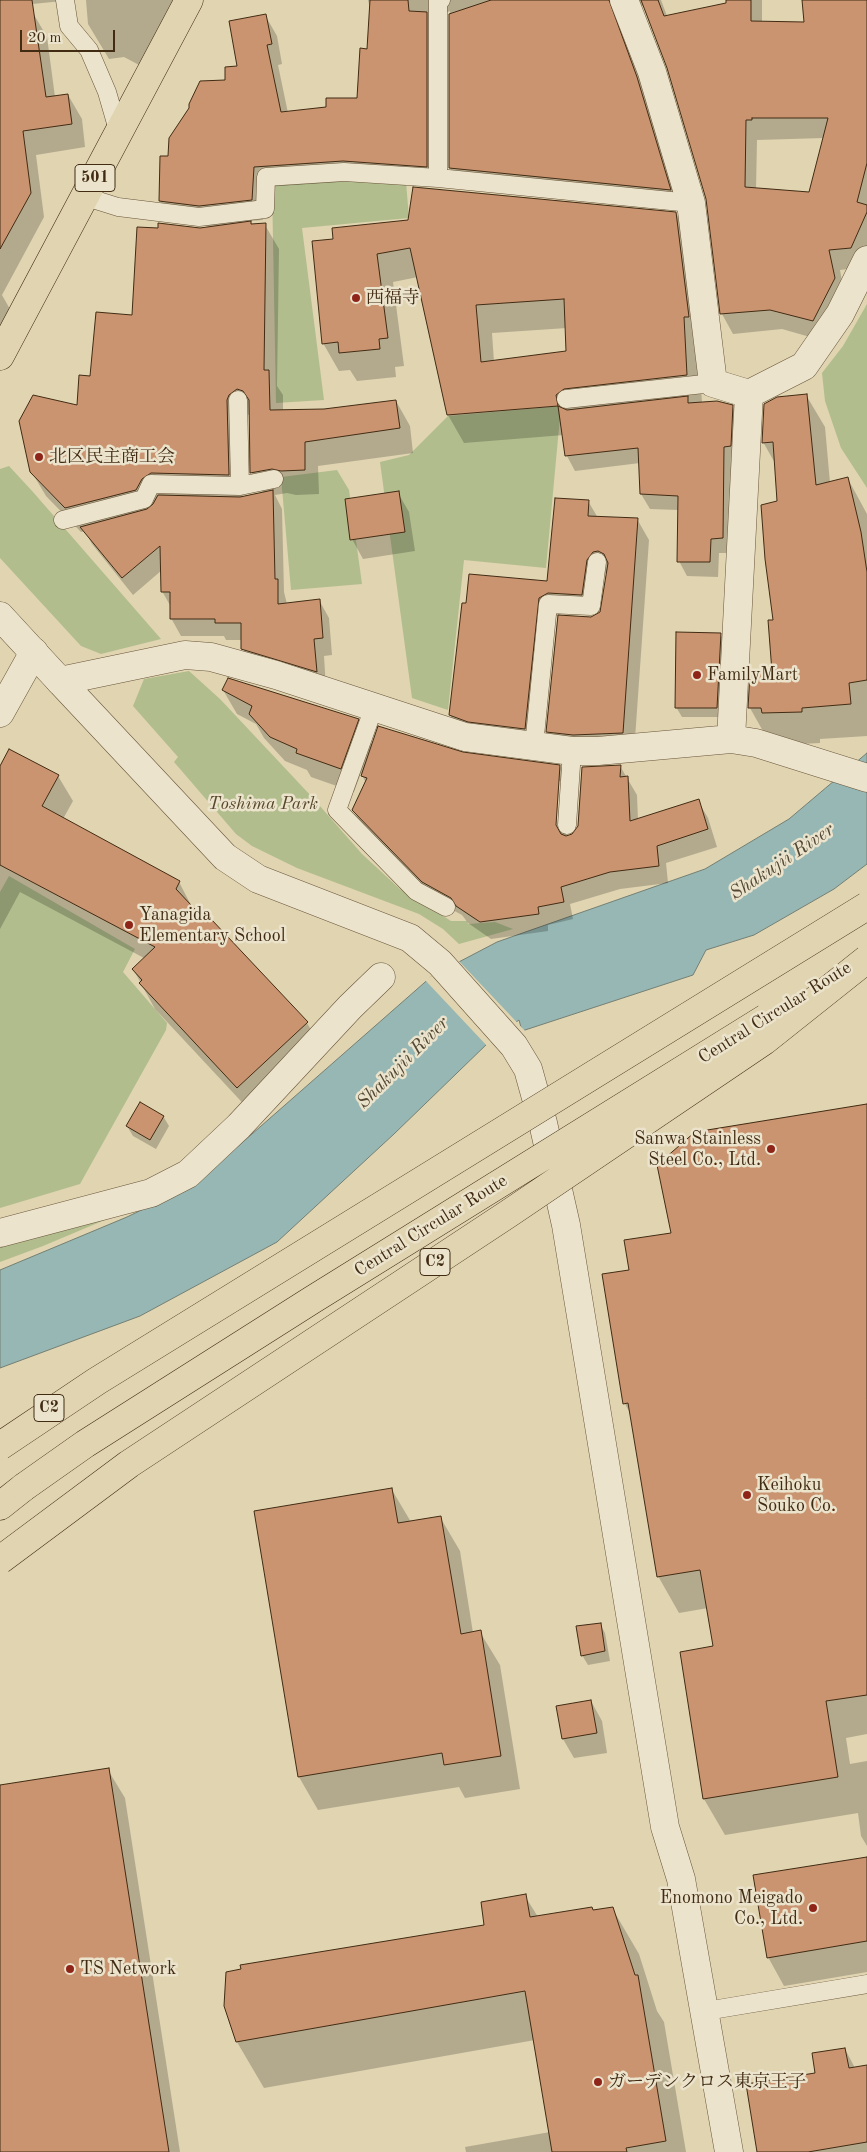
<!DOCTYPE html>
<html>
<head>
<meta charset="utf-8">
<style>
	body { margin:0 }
	#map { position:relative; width:867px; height:2152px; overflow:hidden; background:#e0d4b1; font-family:"Old Standard TT",serif }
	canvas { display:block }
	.scale { position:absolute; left:20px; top:30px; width:95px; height:22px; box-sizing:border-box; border:2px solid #412b13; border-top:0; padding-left:6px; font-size:15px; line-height:18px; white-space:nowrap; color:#412b13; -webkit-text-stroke:4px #ebe3cc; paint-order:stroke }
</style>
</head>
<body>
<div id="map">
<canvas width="867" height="2152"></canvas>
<div class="scale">20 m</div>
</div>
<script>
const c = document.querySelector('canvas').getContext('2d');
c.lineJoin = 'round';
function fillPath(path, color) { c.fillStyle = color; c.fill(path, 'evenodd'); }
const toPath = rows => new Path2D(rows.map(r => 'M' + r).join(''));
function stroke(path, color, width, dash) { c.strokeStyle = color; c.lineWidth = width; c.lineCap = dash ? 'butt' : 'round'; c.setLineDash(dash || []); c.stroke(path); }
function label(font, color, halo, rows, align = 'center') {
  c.font = font + ' "Old Standard TT","Noto Serif JP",serif'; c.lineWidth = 5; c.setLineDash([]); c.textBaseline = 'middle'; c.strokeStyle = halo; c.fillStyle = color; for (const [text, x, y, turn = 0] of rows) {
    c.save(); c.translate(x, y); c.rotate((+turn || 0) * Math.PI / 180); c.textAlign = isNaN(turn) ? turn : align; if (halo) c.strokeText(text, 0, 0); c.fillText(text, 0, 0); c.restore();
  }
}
fillPath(toPath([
	[342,179,406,182,409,218,302,228,324,400,276,403,272,185],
	[867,304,867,488,841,448,825,401,822,373,843,346],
	[561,406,546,568,464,560,448,710,412,698,380,462,409,455,448,416],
	[9,466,33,492,161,639,101,654,81,646,0,558,0,469],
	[337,470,349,490,362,584,291,590,281,477],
	[189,671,220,699,312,797,362,854,400,889,451,921,467,921,468,924,495,922,513,929,459,944,443,929,419,914,297,868,252,846,236,834,174,762,178,757,133,706,144,679],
	[9,876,135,949,123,972,167,1023,166,1030,80,1184,0,1208,0,892],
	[145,1203,43,1246,0,1262,0,1242]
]), '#b1bd8c');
const water = toPath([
	[867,753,867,864,834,889,754,935,706,950,693,975,522,1031,519,1020,489,1042,394,1134,277,1242,140,1316,0,1368,0,1270,127,1217,195,1184,432,976,497,942,705,869,789,819,867,753]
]);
fillPath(water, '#96b7b3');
stroke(water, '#747f73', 1);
fillPath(toPath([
	[458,960,527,1033,520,1033,518,1024,488,1047,425,980]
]), '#e0d4b1');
fillPath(toPath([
	[9,0,73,0,12,6],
	[86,0,176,0,141,66,124,57,109,59,88,24],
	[368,0,661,0,667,16,727,4,727,0,762,0,762,23,806,23,803,0,867,0,867,258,863,267,840,270,845,299,824,341,782,329,733,334,722,314,707,198,668,66,645,7,639,5,648,99,681,210,462,188,450,168,450,11,441,15,438,186,356,181,265,187,263,220,250,221,252,225,265,225,279,249,277,386,283,395,283,411,324,410,396,401,410,426,413,453,318,466,319,494,296,495,287,493,275,495,282,509,284,592,287,604,319,600,329,618,332,655,324,656,326,688,253,666,243,649,242,640,226,640,224,636,181,636,171,618,171,607,162,591,162,570,133,595,92,544,85,531,81,532,46,496,31,471,78,406,91,377,198,229,212,227,172,221,160,201,170,157,239,67,265,15,277,36,282,64,278,65,288,113,328,109,358,99,369,50,370,9],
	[824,138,810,194,756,189,757,140],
	[250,414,252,473,263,493,243,497,241,425,246,416],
	[33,13,47,37,55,97,68,95,82,119,85,147,36,155,44,217,2,295,11,311,0,332,0,17],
	[676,213,692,242,702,403,732,406,741,422,731,553,719,553,718,577,687,576,679,561,679,510,650,509,641,494,640,463,575,471,567,456,564,435,464,443,448,415,418,277,393,282,404,366,395,367,396,377,357,381,350,370,339,371,323,343,313,242],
	[567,328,568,352,494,362,492,333],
	[806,395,825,427,830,483,848,479,867,514,867,736,820,739,820,743,781,745,768,740,750,708,751,674,773,673,778,502,775,463,763,442],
	[398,493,409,512,415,551,363,559,352,539],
	[588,501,598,518,637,519,649,540,634,753,559,752,547,732,591,618,601,613,607,572,598,581,593,615,561,614,550,619,536,749,462,736,450,715,549,583],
	[720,634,726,643,722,717,682,717,676,707],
	[223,690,358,720,373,746,463,754,560,766,570,784,566,837,573,835,620,766,637,795,638,820,698,801,708,818,717,847,666,863,668,883,620,889,570,904,573,919,548,925,548,931,491,939,468,923,462,915,434,900,364,828,353,810,366,783,361,773,354,792,311,777,307,770,285,761,264,738,256,724,237,714],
	[558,781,561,781,557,831,555,831],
	[0,768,58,776,73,801,63,819,179,882,193,909,307,1023,322,1048,252,1113,155,1009,133,969,144,958,20,892,0,929],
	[867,1105,867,1734,846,1738,850,1764,867,1761,867,1846,861,1836,858,1813,725,1835,704,1799,714,1647,708,1608,679,1613,658,1576,631,1415,625,1404,630,1271,673,1234],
	[163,1116,169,1126,156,1149,133,1136,127,1126],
	[392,1490,411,1522,440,1517,460,1551,473,1633,480,1632,500,1665,520,1789,465,1798,459,1787,318,1810,299,1777],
	[600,1624,605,1633,610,1661,588,1665,582,1655],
	[591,1701,602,1721,607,1753,574,1758,563,1739],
	[108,1770,125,1798,180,2152,0,2152,0,1787],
	[867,1858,867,1972,784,1986,768,1957],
	[525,1896,538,1917,612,1908,639,1954,657,2011,664,2022,686,2152,466,2152,465,2147,550,2132,535,2040,264,2088,237,2042,486,1926],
	[845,2049,855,2068,867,2066,867,2152,758,2152,816,2074]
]), '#0003');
const building = toPath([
	[0,0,32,0,46,97,68,94,72,124,23,131,31,193,0,249,0,0],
	[370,0,408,0,409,11,427,12,427,167,343,161,254,167,252,200,199,206,159,201,160,156,168,156,169,138,189,108,189,104,200,81,225,80,225,67,237,66,229,21,266,14,272,44,267,45,281,112,326,107,326,98,357,98,360,48,367,49,370,0],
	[491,0,609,0,637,77,671,190,449,168,449,14,491,0],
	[641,0,658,0,664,16,726,3,726,0,751,0,751,21,804,22,802,0,867,0,867,163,857,202,867,205,867,212,851,248,829,250,835,278,813,321,770,310,720,314,706,199,667,68,641,0],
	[752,118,828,118,809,192,745,187,746,120,752,120,752,118],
	[413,187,676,212,689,317,684,317,687,375,564,389,556,395,558,406,447,415,410,248,377,254,388,338,379,339,380,349,339,353,338,342,322,344,312,241,333,239,332,228,408,220,413,187],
	[564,299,566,351,481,362,476,305,564,299],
	[251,221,251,224,266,223,264,370,269,370,270,410,324,409,396,400,400,428,305,442,305,470,281,471,272,469,250,473,249,400,243,391,237,389,229,395,227,400,229,475,151,473,142,479,136,490,65,508,30,472,19,421,33,395,77,405,79,375,90,376,96,312,132,315,137,227,158,228,158,223,200,228,251,221],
	[807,394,816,485,848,477,861,532,867,572,867,680,849,683,851,704,802,708,802,712,762,713,761,708,748,708,750,673,772,672,768,620,773,620,765,559,761,505,777,501,773,442,762,443,764,404,777,397,807,394],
	[688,396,688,403,717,401,733,405,731,446,724,447,723,538,711,539,710,562,677,562,678,496,640,494,638,448,565,456,558,406,567,410,688,396],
	[273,490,275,579,278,579,278,604,320,599,323,638,314,639,317,672,241,649,241,623,215,623,215,619,170,619,170,592,161,592,160,546,122,578,80,527,147,509,153,504,158,495,240,497,273,490],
	[399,491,405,532,350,540,345,499,399,491],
	[555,498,589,500,588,516,638,518,623,733,573,735,546,732,558,615,591,617,600,612,608,563,604,554,598,551,593,552,587,560,582,595,548,593,539,598,525,729,468,722,449,715,462,603,466,603,469,574,547,581,555,498],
	[676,632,721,633,717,708,675,708,676,632],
	[228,678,359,719,341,769,296,753,297,749,270,737,249,714,252,706,222,690,228,678],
	[378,726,463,752,560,765,556,825,561,834,566,836,572,834,578,826,582,767,621,765,620,777,628,776,630,821,699,799,708,829,657,846,659,866,610,872,561,887,564,902,538,907,539,914,480,922,456,906,451,898,422,882,352,810,367,778,361,776,378,726],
	[9,749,59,775,42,806,180,881,176,889,207,922,211,919,308,1022,237,1088,139,983,142,980,132,969,155,947,0,865,0,766,9,749],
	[140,1102,164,1116,150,1140,126,1126,140,1102],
	[867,1104,867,1695,826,1701,838,1777,703,1799,680,1652,713,1646,700,1570,657,1577,628,1403,623,1404,602,1274,629,1270,624,1240,671,1233,657,1165,695,1132,867,1104],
	[392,1488,398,1523,441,1516,461,1634,481,1630,501,1756,444,1765,442,1753,298,1777,254,1511,392,1488],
	[601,1623,605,1651,581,1656,576,1626,601,1623],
	[591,1700,597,1733,562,1739,556,1706,591,1700],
	[109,1768,169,2152,0,2152,0,1785,109,1768],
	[867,1857,867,1941,767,1958,753,1875,867,1857],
	[526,1894,530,1917,592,1907,593,1910,613,1907,635,1975,638,1975,666,2141,626,2148,627,2152,552,2152,525,1991,236,2042,224,2006,226,1972,241,1969,240,1965,484,1925,481,1902,526,1894],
	[845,2048,849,2068,867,2065,867,2142,808,2152,757,2152,746,2084,815,2073,812,2053,845,2048]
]);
fillPath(building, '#ca9470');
stroke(building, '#412b13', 1);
const service = toPath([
	[65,0,69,26,89,50,107,92,118,130],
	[438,178,438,1,441,0],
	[86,197,118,207,199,217,265,209,266,177,344,172,438,178,691,203],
	[566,399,713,383],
	[238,400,240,486],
	[63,520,144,499,151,484,240,486,274,479],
	[374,707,337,810,416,891,446,907],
	[534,746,548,604,591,606,597,562],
	[567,825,572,751],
	[706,2011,867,1984]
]);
const minor = toPath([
	[624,0,652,72,691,203,713,383,749,394],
	[60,681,225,857,258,879,410,938,440,963,514,1046,528,1069,543,1123,566,1225,665,1827,681,1879,729,2152],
	[60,681,185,655,211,657,276,675,465,737,572,751,598,751,731,739,756,743,867,778],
	[0,713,34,652],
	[731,739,749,394,804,366,840,314,867,260],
	[0,1233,151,1193,188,1174,239,1126,350,1007,381,977]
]);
const tertiary = toPath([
	[0,616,60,681]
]);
const primary = toPath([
	[0,356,189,0]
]);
const motorway = toPath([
	[0,1506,24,1487]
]);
stroke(service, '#69553a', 19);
stroke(minor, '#69553a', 29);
stroke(tertiary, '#69553a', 29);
stroke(primary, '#412b13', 29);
stroke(motorway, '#412b13', 29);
stroke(service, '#ebe3cc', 18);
stroke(minor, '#ebe3cc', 28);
stroke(tertiary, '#ebe3cc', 28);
stroke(primary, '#e0d4b1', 28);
stroke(motorway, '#e0d4b1', 28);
const motorwayBridge = toPath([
	[0,1446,97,1381,867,906],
	[24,1487,85,1444,312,1300,766,1018],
	[0,1560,129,1464,508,1214,764,1041,867,959]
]);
stroke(motorwayBridge, '#412b13', 29, []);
stroke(motorwayBridge, '#e0d4b1', 28);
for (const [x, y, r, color] of [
	[356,298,5,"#8f2418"],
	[39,457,5,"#8f2418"],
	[697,675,5,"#8f2418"],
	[129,925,5,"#8f2418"],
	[771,1149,5,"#8f2418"],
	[747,1495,5,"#8f2418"],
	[813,1908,5,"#8f2418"],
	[70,1969,5,"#8f2418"],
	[598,2082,5,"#8f2418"]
]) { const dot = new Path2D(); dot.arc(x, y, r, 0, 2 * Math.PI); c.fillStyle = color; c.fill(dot); stroke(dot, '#ebe3cc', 2); }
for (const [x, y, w] of [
	[95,178,40],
	[435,1262,30],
	[49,1408,30]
]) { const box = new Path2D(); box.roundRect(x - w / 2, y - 13.5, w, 27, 4); c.fillStyle = '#ebe3cc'; c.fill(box); stroke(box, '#412b13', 1); }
label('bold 16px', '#412b13', null, [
	["501",95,178],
	["C2",435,1262],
	["C2",49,1408]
]);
label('18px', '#412b13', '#ebe3cc', [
	["西福寺",366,298],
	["北区民主商工会",49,457],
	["FamilyMart",707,675],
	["Yanagida",139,915],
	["Elementary School",139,936],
	["Sanwa Stainless",761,1139,"right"],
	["Steel Co., Ltd.",761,1160,"right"],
	["Keihoku",757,1485],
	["Souko Co.",757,1506],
	["Enomono Meigado",803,1898,"right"],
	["Co., Ltd.",803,1919,"right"],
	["TS Network",80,1969],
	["ガーデンクロス東京王子",608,2082]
], 'left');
label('italic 18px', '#57482b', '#ebe3cc', [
	["Toshima Park",263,804]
]);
label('18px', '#412b13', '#ebe3cc', [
	["Central Circular Route",775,1013,-32],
	["Central Circular Route",431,1226,-32]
]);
label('italic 19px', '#524733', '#ebe3cc', [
	["Shakujii River",782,862,-34],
	["Shakujii River",403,1063,-45]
]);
</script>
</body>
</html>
